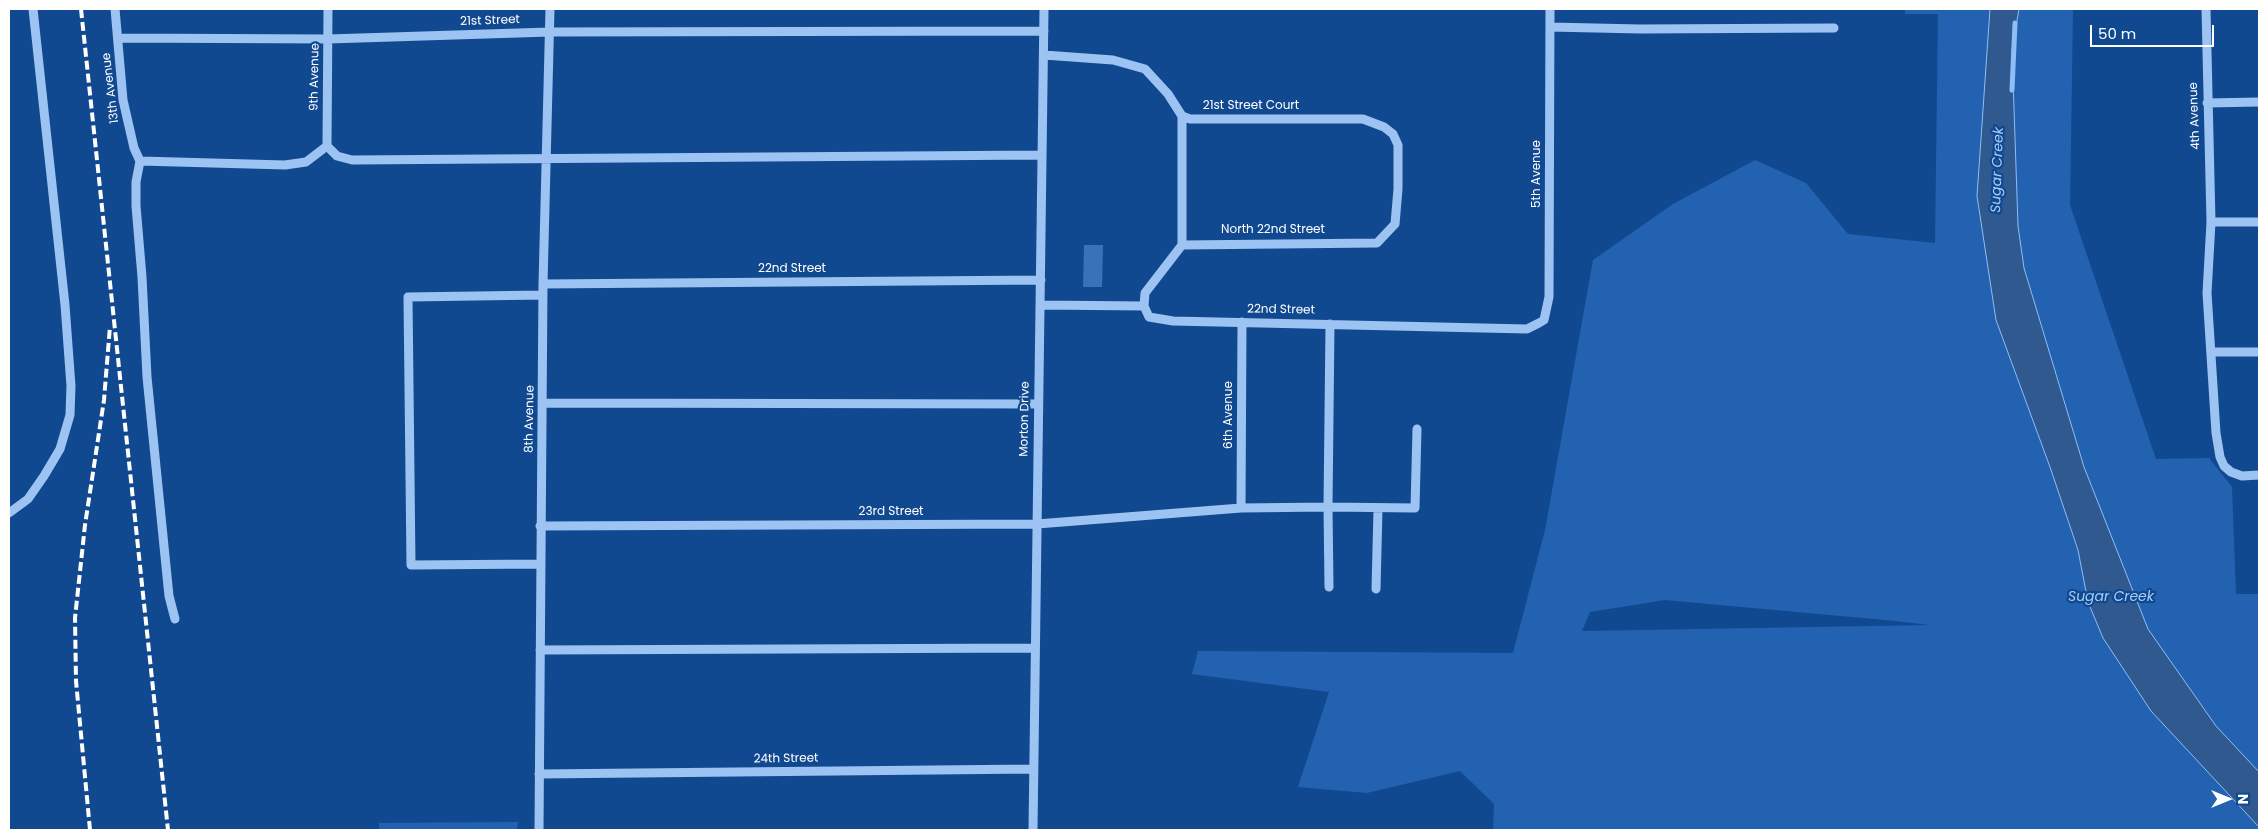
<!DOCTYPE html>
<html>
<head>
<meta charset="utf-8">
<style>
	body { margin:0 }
	#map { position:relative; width:2268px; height:839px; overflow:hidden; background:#114991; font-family:Poppins,sans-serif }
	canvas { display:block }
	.frame { position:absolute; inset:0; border:10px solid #fff; pointer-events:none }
	.north { position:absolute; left:2203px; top:774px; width:50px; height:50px; -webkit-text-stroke:4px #114991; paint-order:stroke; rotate:90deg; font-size:14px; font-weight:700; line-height:20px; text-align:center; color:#fff }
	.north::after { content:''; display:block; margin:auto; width:18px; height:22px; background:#fff; clip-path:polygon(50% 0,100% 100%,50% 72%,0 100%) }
	.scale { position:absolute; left:2090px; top:25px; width:124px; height:22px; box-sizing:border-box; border:2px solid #fff; border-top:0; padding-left:6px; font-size:15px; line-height:18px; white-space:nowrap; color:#fff; -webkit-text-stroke:4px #114991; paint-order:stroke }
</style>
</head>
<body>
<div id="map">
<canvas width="2268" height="839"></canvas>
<div class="frame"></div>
<div class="north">N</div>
<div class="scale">50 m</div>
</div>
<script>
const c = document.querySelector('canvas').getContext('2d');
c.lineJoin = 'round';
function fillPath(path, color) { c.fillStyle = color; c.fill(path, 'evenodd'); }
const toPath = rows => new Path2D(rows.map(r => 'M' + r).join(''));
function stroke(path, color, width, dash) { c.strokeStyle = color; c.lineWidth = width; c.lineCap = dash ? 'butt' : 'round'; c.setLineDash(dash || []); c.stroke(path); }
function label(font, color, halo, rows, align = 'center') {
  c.font = font + ' Poppins,sans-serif'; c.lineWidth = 4.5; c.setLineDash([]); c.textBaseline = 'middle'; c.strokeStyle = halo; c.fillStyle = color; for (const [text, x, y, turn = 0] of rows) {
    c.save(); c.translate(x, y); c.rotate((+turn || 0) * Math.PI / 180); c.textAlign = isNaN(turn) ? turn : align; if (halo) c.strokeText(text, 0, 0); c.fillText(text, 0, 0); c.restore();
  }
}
fillPath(toPath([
	[1905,9,2073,9,2070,205,2156,459,2209,458,2232,487,2236,594,2259,594,2259,830,1493,830,1494,804,1460,771,1367,793,1298,787,1329,692,1192,674,1198,651,1513,653,1545,530,1593,260,1673,204,1755,160,1806,183,1848,234,1935,243,1938,14,1905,14],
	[1665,600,1885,620,1930,625,1582,631,1590,612],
	[518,822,517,830,379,830,379,823]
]), '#2362b0');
const water = toPath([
	[1990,9,2019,9,2012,50,2018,226,2024,268,2084,467,2148,629,2216,726,2259,772,2259,827,2151,711,2103,638,2088,602,2078,550,2050,467,1996,320,1977,196,1990,9]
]);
fillPath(water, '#30598f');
stroke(water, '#8ebef6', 1);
stroke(toPath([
	[2012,90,2015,23]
]), '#8ebef6', 5);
fillPath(toPath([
	[1084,245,1103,245,1102,287,1083,287]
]), '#3a72b9');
stroke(toPath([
	[115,9,123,100,134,148,140,161],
	[2206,9,2211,222,2207,293,2216,433,2220,457,2224,466,2231,472,2242,476,2259,475],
	[1550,27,1640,29,1834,28],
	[118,38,328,39,550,32,1044,31],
	[1044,55,1113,60,1145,69,1168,94,1182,116,1190,119,1363,119,1384,127,1393,134,1398,145,1398,189,1395,224,1377,243,1182,245,1145,293,1144,306],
	[2207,103,2259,102],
	[327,146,328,9],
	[140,161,285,165,306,162,327,146,337,156,352,160,1042,155],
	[140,161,136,182,136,206,142,277,147,377,169,596,175,619],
	[2211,222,2259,222],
	[1182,245,1182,116],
	[543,284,1041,280],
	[1041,305,1144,306,1149,317,1173,321,1527,329,1539,323,1544,320,1549,297,1550,9],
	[2212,352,2259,352],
	[543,403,1038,404],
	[1241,508,1242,322],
	[9,513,28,499,44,476,60,449,70,415,71,386,65,305,33,9],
	[540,526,1037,524,1241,508,1328,507,1330,324],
	[540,564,411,565,408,297,543,295],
	[1329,587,1328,507,1415,508,1417,429],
	[1376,589,1378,509],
	[540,650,1034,648],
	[539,774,1033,769],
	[539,830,543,284,550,9],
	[1033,830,1044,9]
]), '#9dc3f2', 9);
stroke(toPath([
	[81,9,168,830],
	[90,830,76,681,75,618,85,525,104,400,110,326]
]), '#fff', 4, [9, 4]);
label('12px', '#fff', '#114991', [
	["21st Street",490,21,-2],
	["9th Avenue",315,77,-89],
	["13th Avenue",111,88,-97],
	["21st Street Court",1251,106],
	["4th Avenue",2195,116,-92],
	["5th Avenue",1537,174,-90],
	["North 22nd Street",1273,230],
	["22nd Street",792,269],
	["22nd Street",1281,310,1],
	["6th Avenue",1229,415,-90],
	["8th Avenue",530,419,-89],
	["Morton Drive",1025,419,-89],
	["23rd Street",891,512],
	["24th Street",786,759,-1]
]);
label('italic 14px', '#a9cdf9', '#114991', [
	["Sugar Creek",1998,170,-88],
	["Sugar Creek",2111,597]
]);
</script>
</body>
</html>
